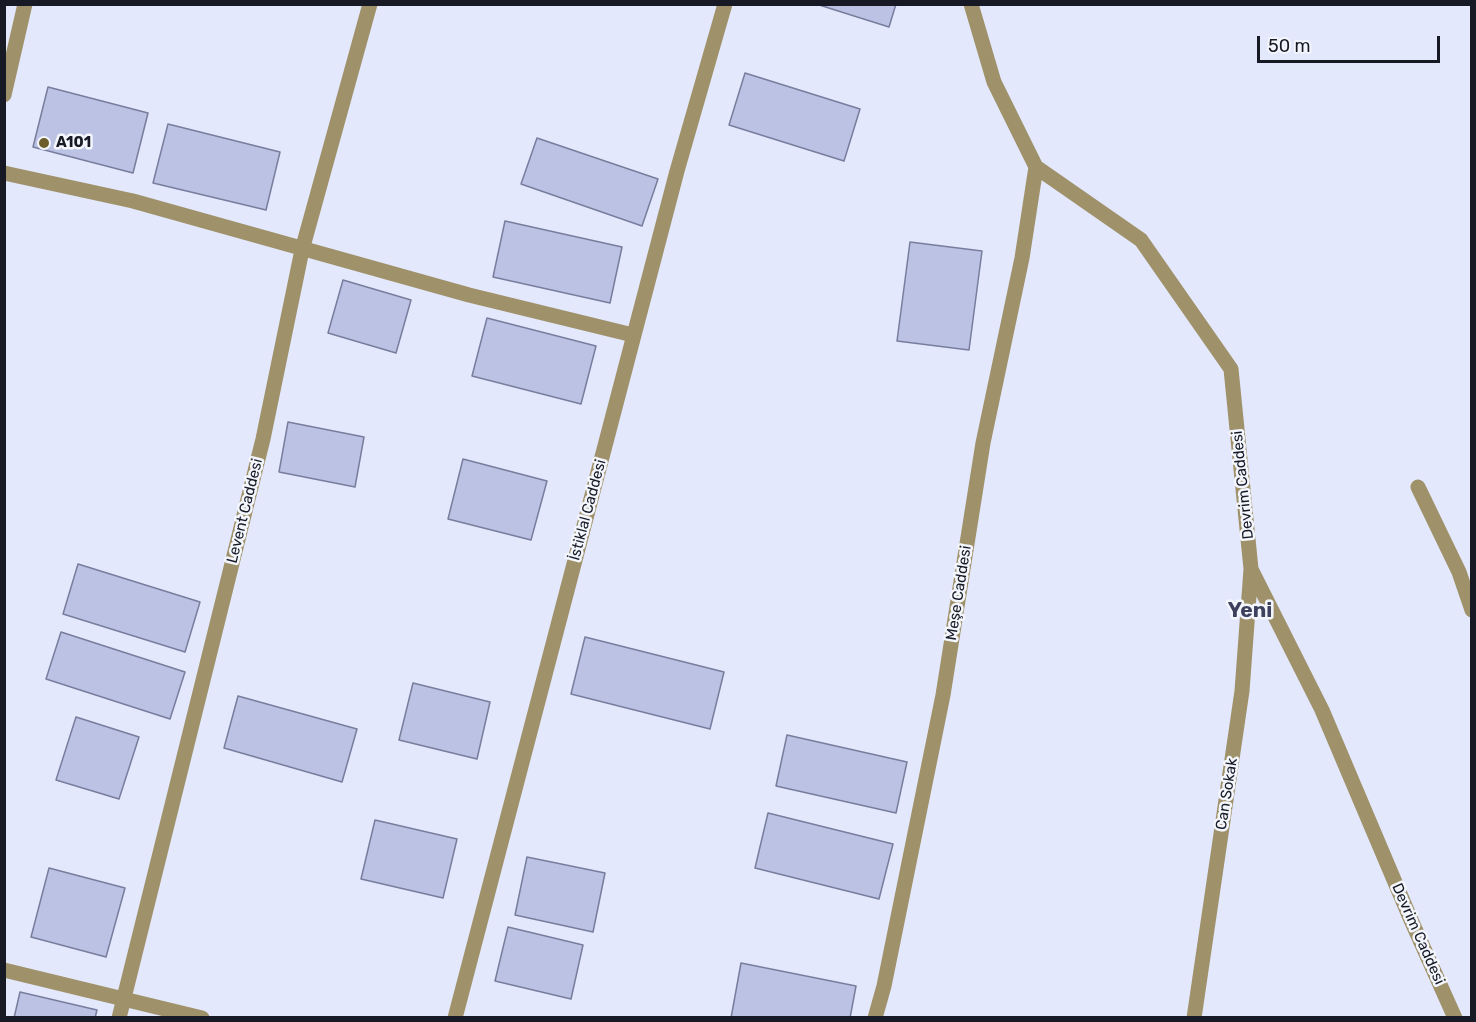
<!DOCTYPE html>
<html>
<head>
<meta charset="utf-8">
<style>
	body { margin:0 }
	#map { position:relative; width:1476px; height:1022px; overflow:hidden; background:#e3e8fc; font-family:Rubik,sans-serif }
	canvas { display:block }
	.frame { position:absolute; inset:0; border:6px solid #171925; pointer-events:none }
	.scale { position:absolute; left:1257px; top:36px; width:183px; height:27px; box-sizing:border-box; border:3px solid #171925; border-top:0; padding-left:8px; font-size:18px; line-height:21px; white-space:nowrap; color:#171925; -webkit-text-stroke:4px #f4f6fd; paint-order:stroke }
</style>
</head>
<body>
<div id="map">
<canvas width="1476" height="1022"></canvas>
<div class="frame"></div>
<div class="scale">50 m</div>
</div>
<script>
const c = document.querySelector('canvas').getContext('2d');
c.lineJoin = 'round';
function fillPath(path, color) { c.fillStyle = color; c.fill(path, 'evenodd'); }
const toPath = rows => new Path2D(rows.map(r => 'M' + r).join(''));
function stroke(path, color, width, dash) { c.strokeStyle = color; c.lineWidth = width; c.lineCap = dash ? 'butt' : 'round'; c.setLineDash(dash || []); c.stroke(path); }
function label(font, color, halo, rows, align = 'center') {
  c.font = font + ' Rubik,sans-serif'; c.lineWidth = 5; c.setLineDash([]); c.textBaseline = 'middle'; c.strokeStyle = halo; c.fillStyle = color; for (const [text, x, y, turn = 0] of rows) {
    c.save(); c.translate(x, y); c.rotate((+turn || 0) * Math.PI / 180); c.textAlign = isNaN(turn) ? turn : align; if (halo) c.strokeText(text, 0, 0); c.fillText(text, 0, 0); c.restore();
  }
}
const building = toPath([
	[816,4,896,4,889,27,816,4],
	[745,73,860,109,844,161,729,125,745,73],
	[48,87,148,113,133,173,33,147,48,87],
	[168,124,280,152,266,210,153,183,168,124],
	[537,138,658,179,642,226,521,184,537,138],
	[505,221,622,247,610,303,493,277,505,221],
	[910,242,982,251,969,350,897,341,910,242],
	[343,280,411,300,396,353,328,333,343,280],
	[487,318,596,346,581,404,472,376,487,318],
	[288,422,364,437,355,487,279,472,288,422],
	[463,459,547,481,531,540,448,519,463,459],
	[78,564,200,602,185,652,63,614,78,564],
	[61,632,185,672,170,719,46,679,61,632],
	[585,637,724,672,710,729,571,694,585,637],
	[413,683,490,702,477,759,399,740,413,683],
	[238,696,357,729,342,782,224,748,238,696],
	[76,717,139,737,119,799,56,780,76,717],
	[787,735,907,762,896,813,776,786,787,735],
	[768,813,893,844,879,899,755,868,768,813],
	[375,820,457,839,443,898,361,879,375,820],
	[527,857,605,873,593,932,515,915,527,857],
	[49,868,125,888,106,957,31,937,49,868],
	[508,927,583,945,571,999,495,981,508,927],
	[741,963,856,986,850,1018,731,1018,741,963],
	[20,992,97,1010,95,1018,14,1018,20,992]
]);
fillPath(building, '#bbc2e3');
stroke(building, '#787d9d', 1.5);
stroke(toPath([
	[971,4,994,82,1036,167,1141,240,1231,369,1251,569,1322,710,1411,920,1455,1018],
	[4,95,25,4],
	[4,173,133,201,469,295,633,335],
	[1418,487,1459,572,1472,610],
	[4,970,202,1018],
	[119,1018,263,439,302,250,370,4],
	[455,1018,677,171,725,4],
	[875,1018,884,986,943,695,983,443,1022,258,1036,167],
	[1194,1018,1242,691,1251,569]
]), '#9f9169', 15);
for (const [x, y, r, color] of [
	[44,143,6,"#6d5d2a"]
]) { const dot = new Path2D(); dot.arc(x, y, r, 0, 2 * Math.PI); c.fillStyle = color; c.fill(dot); stroke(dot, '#f4f6fd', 2); }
label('bold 15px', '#171925', '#f4f6fd', [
	["A101",56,143]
], 'left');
label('15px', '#171925', '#f4f6fd', [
	["Devrim Caddesi",1243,485,-96],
	["İstiklal Caddesi",588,510,-75],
	["Levent Caddesi",245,511,-76],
	["Meşe Caddesi",959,593,-81],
	["Can Sokak",1227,794,-81],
	["Devrim Caddesi",1418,934,66]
]);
label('bold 21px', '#3d415d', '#f4f6fd', [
	["Yeni",1250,611]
]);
</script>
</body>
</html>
